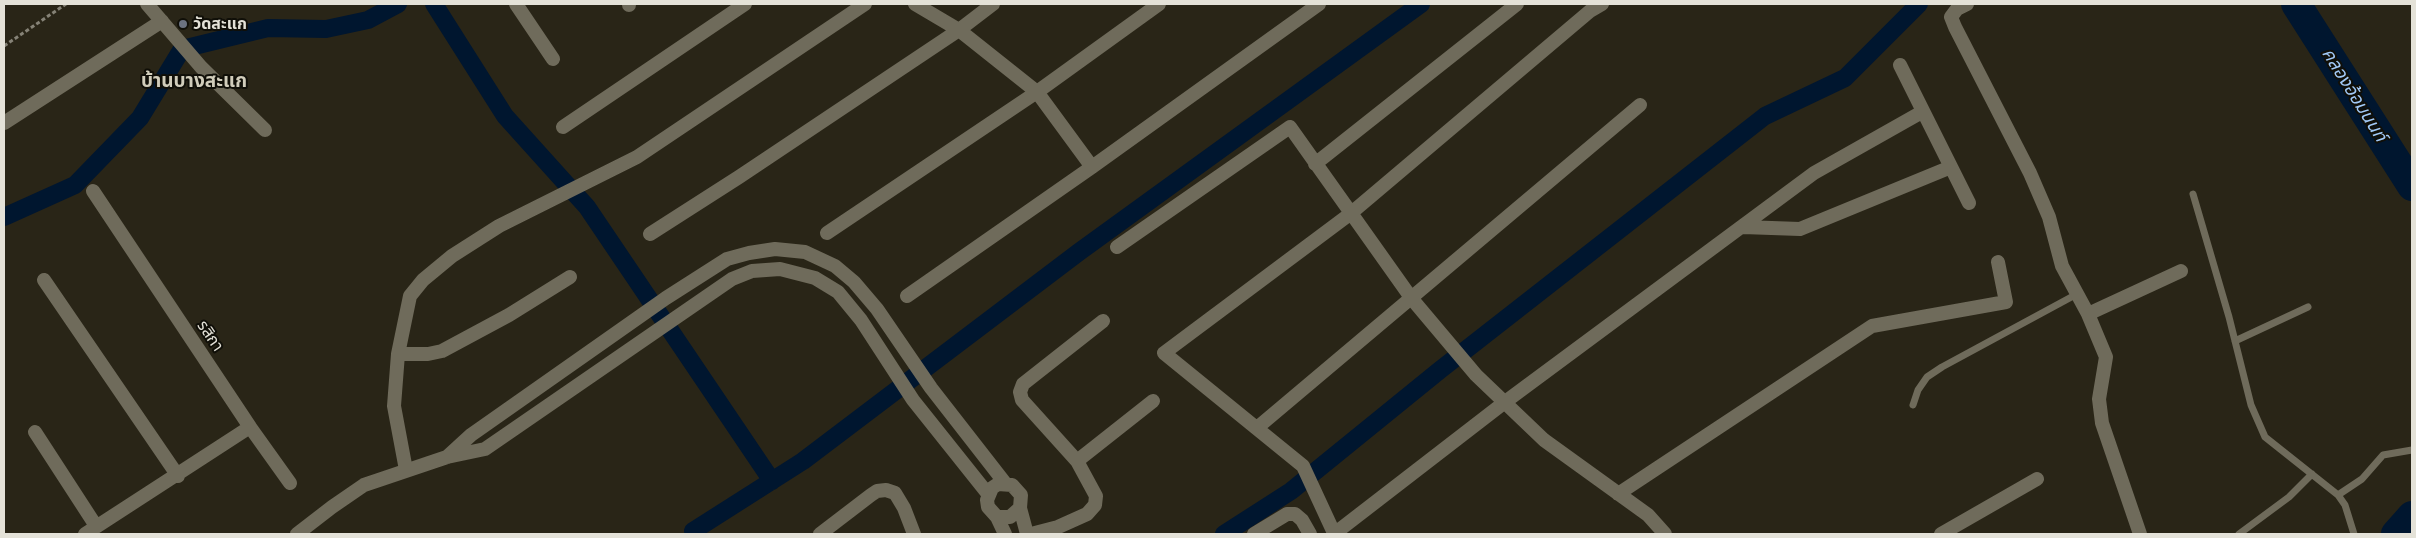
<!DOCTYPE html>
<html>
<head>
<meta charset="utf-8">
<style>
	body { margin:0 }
	#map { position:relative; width:2416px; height:538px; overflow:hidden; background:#292517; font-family:Cabin,sans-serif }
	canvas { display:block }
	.frame { position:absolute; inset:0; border:5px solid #e4e2d8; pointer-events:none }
</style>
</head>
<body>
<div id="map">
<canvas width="2416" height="538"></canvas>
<div class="frame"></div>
</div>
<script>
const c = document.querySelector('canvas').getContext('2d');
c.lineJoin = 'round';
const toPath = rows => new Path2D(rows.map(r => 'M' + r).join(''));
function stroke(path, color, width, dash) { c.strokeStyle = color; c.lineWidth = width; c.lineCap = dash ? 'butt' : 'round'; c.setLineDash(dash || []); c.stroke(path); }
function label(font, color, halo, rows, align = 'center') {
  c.font = font + ' Cabin,"Noto Sans Thai",sans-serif'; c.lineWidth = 4; c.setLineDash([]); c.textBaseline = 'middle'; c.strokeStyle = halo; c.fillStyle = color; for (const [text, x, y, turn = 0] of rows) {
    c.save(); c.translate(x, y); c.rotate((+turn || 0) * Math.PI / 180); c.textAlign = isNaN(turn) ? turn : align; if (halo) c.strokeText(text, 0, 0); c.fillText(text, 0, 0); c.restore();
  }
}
stroke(toPath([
	[434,4,505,116,587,207,772,481],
	[4,217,75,185,140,118,182,49,268,28,326,29,368,20,398,4],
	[695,534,693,531,803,461,1079,252,1421,4],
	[1224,534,1291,491,1440,370,1765,116,1845,78,1919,4]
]), '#00162f', 18);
stroke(toPath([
	[2296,4,2412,186],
	[2396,534,2412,516]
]), '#00162f', 30);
stroke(toPath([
	[4,46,66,4]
]), '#858276', 3, [4, 2.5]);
stroke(toPath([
	[2193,194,2229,317,2251,405,2265,437,2338,495,2345,505,2354,534],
	[2235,341,2308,307],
	[1913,405,1918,390,1927,377,1942,367,2077,294],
	[2338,495,2362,479,2383,455,2412,450],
	[2239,534,2289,497,2312,474]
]), '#6f6b5b', 7);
stroke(toPath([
	[147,4,201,67,265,130],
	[516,4,553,59],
	[629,4,629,5],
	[915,4,959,30,1037,92,1092,167],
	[1967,4,1957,9,1951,17,1955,27,2030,173,2049,217,2062,266,2088,314,2106,357,2099,399,2102,423,2140,534],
	[1900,65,1969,203],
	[4,123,162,21],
	[563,127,745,4],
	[1315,164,1517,4],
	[1743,227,1800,229,1951,167],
	[827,233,1037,92,1159,4],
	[650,234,739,177,959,30,993,4],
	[1117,247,1290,127,1412,299,1476,375,1544,440,1648,515,1665,534],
	[44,280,178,476],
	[907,296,1092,167,1319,4],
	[2088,314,2181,271],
	[398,354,428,354,442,351,509,315,570,277],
	[250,427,290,483],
	[1258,427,1640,105],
	[35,432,96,526],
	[447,457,471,435,666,298,727,259,749,253,775,249,805,252,835,266,854,282,877,309,931,388,1005,483],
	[1077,461,1153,401],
	[406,470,394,406,398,354,410,296,423,280,452,256,499,226,637,157,865,4],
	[1618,494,1872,326,2006,302,1998,262],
	[1020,508,1027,534],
	[997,517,1010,517,1020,508,1021,495,1012,485,998,484,992,488,987,500,988,507,997,517,1005,534],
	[1334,533,1303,466,1164,353,1350,214,1590,11,1602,4],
	[85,534,250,427,93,191],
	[297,534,332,507,364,485,447,457,485,449,732,279,752,271,780,269,815,278,838,292,861,320,913,400,988,494],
	[820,534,871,495,877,491,886,490,895,493,904,508,914,534],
	[1031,534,1058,527,1087,514,1095,505,1096,496,1077,461,1022,400,1020,392,1023,384,1103,321],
	[1254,534,1287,514,1295,514,1302,520,1310,534],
	[1334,534,1505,402,1814,173,1922,112],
	[1941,534,2037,479]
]), '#6f6b5b', 14);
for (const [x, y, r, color] of [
	[183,24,5,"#6b7280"]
]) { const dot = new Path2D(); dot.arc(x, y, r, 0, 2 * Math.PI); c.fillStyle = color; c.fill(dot); stroke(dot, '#100f08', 2); }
label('bold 16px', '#e4e2d8', '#100f08', [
	["วัดสะแก",193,24]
], 'left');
label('16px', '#e4e2d8', '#100f08', [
	["รสิกา",210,336,56]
]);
label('italic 18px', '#a2caf8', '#100f08', [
	["คลองอ้อมนนท์",2354,95,58]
]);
label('bold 19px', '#d1cdbb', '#100f08', [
	["บ้านบางสะแก",194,81]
]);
</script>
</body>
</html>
